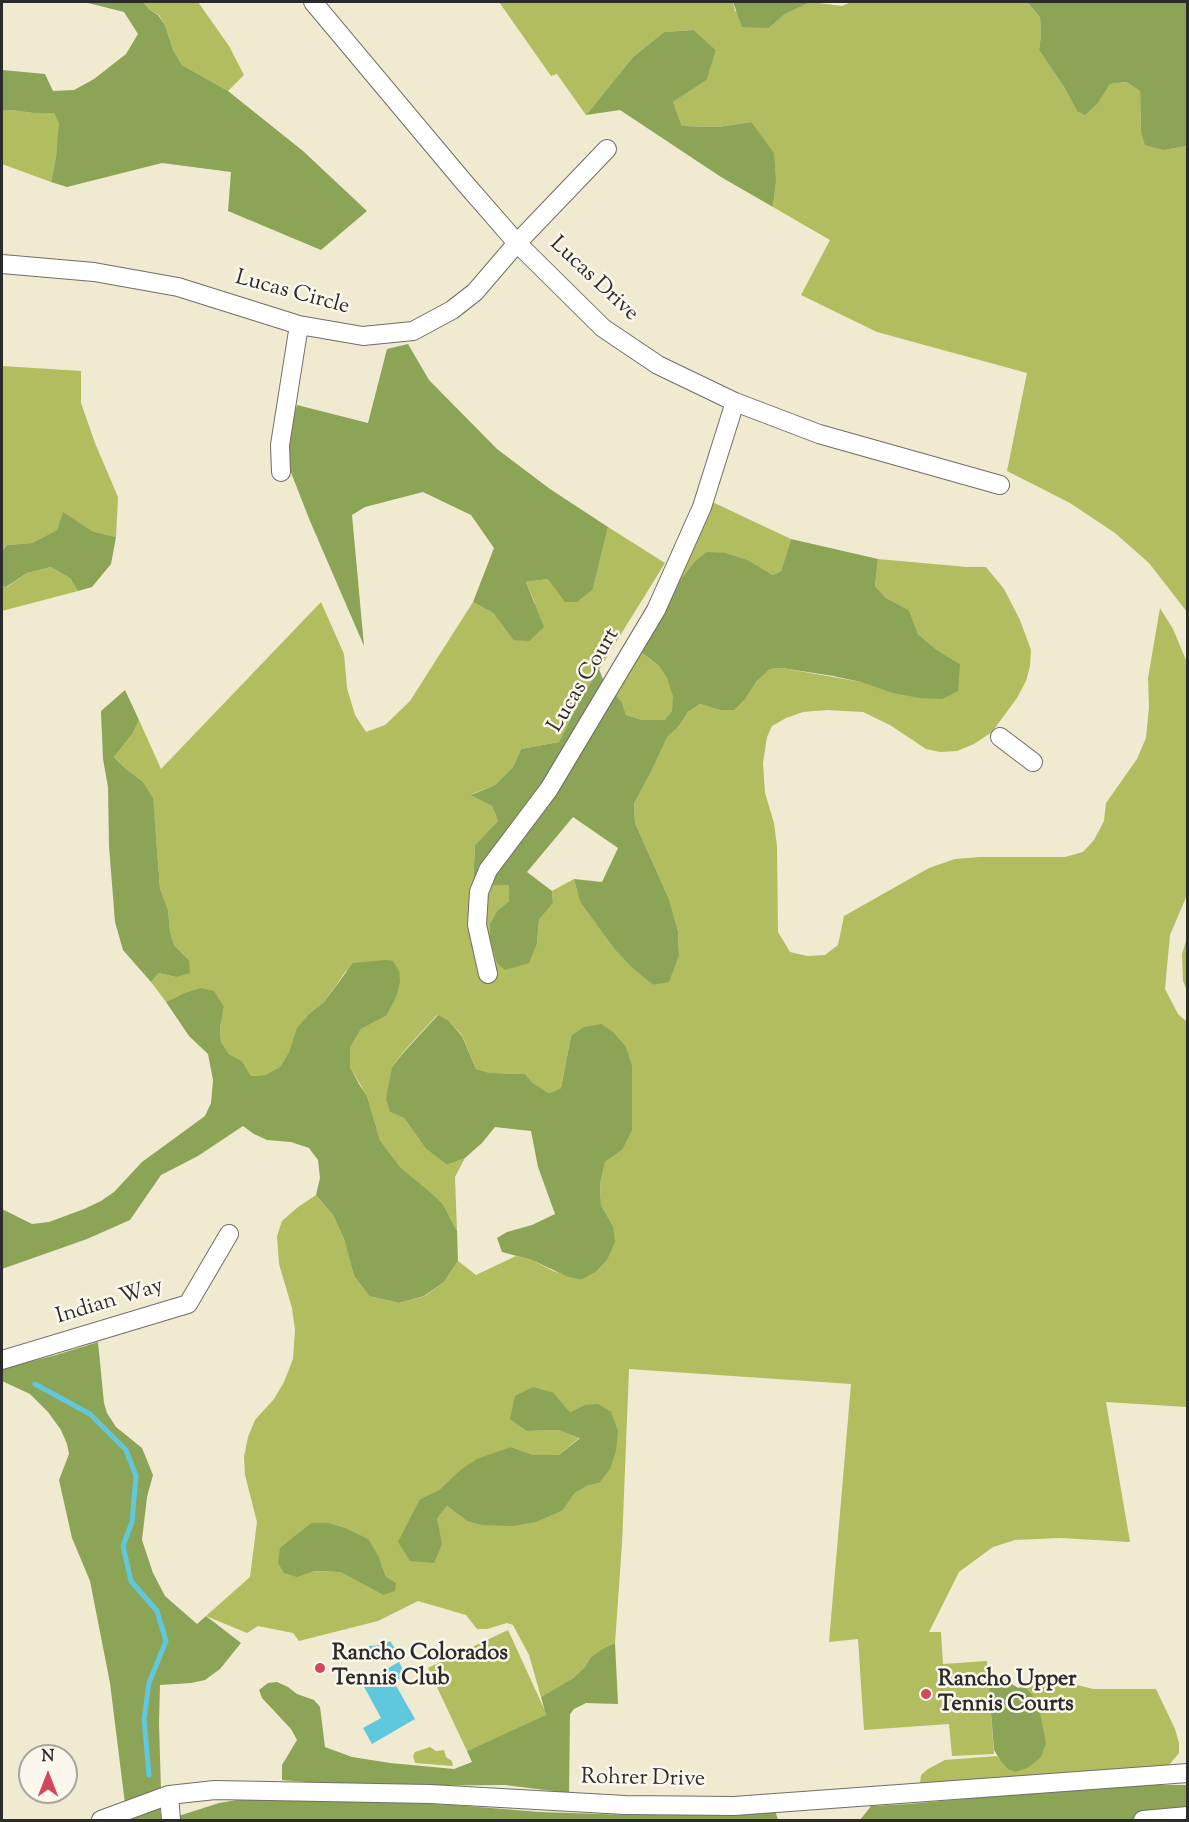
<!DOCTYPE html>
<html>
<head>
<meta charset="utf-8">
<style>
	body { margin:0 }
	#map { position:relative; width:1189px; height:1822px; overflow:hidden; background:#f0ead1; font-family:"Sorts Mill Goudy",serif }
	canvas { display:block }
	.frame { position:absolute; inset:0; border:3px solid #2b2b2b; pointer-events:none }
	.north { position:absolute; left:18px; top:1744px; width:60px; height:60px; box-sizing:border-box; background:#fbf7ec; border:2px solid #a8a59f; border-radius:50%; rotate:0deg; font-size:16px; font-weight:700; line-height:24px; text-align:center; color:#2b2b2b }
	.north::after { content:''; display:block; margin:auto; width:21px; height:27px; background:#d1495b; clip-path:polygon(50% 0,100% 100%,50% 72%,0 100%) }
</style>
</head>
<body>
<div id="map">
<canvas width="1189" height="1822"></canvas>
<div class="frame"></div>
<div class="north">N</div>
</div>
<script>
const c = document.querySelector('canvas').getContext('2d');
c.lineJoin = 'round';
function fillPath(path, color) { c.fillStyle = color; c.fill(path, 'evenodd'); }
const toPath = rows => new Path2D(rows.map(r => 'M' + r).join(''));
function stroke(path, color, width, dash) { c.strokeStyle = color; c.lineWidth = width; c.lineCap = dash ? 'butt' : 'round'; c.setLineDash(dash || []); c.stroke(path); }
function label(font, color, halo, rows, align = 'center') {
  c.font = font + ' "Sorts Mill Goudy",serif'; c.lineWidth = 5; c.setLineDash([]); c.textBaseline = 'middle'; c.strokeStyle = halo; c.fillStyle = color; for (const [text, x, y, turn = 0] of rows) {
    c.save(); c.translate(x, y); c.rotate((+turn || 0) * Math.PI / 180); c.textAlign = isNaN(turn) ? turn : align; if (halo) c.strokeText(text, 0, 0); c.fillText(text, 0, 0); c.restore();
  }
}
fillPath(toPath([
	[143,2,198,2,229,46,244,75,228,91,182,65,173,50,165,25,159,15,150,10],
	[499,2,733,2,735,11,769,28,785,14,811,2,842,6,851,2,1027,2,1040,17,1041,35,1039,50,1064,87,1077,111,1098,103,1110,84,1126,82,1140,91,1141,132,1164,150,1187,146,1187,612,1149,563,1115,533,1070,503,1007,471,1027,373,877,332,801,295,830,240,773,207,776,182,751,122,718,127,682,126,673,102,707,80,716,50,694,30,664,32,633,57,586,115,557,74,551,76],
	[12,110,33,113,54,113,60,123,56,157,51,182,2,164,2,111],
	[2,366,81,371,81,403,95,443,118,497,116,537,92,531,63,513,57,530,32,543,7,545,2,551],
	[708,500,791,539,781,571,773,575,748,560,726,553,695,561,680,580,666,606],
	[608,527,665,563,579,702,559,742,521,749,513,767,495,785,472,794,492,806,498,821,475,845,473,885,509,885,509,901,498,910,537,943,539,920,553,903,552,891,574,879,580,902,615,950,653,985,669,981,679,956,678,931,669,899,635,823,634,802,652,770,667,736,679,726,688,712,700,704,720,710,746,698,757,681,770,669,782,668,861,682,960,664,937,650,918,634,909,610,886,598,875,586,878,559,967,567,986,567,1004,589,1020,620,1031,650,1030,666,1026,681,1017,698,992,732,974,744,957,751,940,752,926,749,890,725,863,712,827,710,803,712,786,718,772,726,767,737,763,763,765,793,774,823,777,846,778,932,790,952,807,956,825,955,838,945,844,916,929,868,955,859,980,857,1065,857,1083,852,1094,840,1104,821,1106,803,1137,759,1146,738,1149,707,1148,678,1160,608,1173,629,1188,665,1187,895,1170,935,1165,989,1178,1014,1187,1022,1187,1407,1106,1402,1130,1542,1060,1538,1015,1540,993,1547,959,1572,929,1632,941,1632,943,1664,987,1661,994,1754,952,1756,949,1724,864,1730,858,1639,829,1642,851,1384,629,1369,622,1544,615,1643,602,1649,591,1657,584,1668,573,1678,541,1697,529,1655,513,1625,507,1623,487,1629,477,1629,466,1615,418,1601,378,1621,299,1641,293,1633,258,1626,247,1633,206,1616,250,1577,257,1522,245,1475,244,1457,248,1437,255,1420,274,1399,284,1382,293,1359,295,1330,292,1308,279,1264,277,1236,282,1221,298,1207,316,1195,333,1215,344,1239,354,1276,369,1296,399,1303,425,1296,444,1282,458,1261,476,1275,516,1256,532,1260,553,1271,581,1280,596,1272,607,1260,613,1226,601,1205,600,1184,605,1162,622,1150,632,1112,632,1092,571,1036,561,1088,549,1093,533,1083,525,1074,490,1073,476,1069,462,1035,448,1020,437,1015,404,1051,392,1067,390,1112,404,1118,426,1149,447,1165,465,1158,455,1177,457,1231,443,1204,428,1190,401,1168,380,1140,367,1096,350,1067,350,1048,361,1029,386,1016,346,971,324,1002,310,1013,298,1028,289,1052,280,1067,265,1075,251,1076,242,1061,229,1054,221,1042,220,1028,224,1007,182,994,166,1002,151,982,159,973,176,977,189,960,174,945,170,931,168,910,160,888,155,826,142,781,125,768,114,757,133,733,139,720,161,769,321,602,344,654,347,688,355,715,366,732,385,725,410,701,473,602,493,613,513,640,535,603,526,582,548,579,593,589],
	[554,1393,570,1412,584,1405,599,1483,587,1486,575,1493,563,1510,467,1521,447,1506,437,1519,410,1521,420,1499,439,1490,460,1470,511,1447,534,1455,559,1455,580,1437,559,1430,527,1431],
	[311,1523,379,1557,386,1577,383,1595,340,1572,313,1571,298,1534],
	[51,567,70,578,78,591,2,611,2,586,7,587,27,573],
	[640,651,659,666,667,678,674,696,672,711,665,721,643,720,626,715,622,702,612,691],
	[1187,938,1188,991,1187,991,1183,981,1182,954],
	[508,1630,547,1715,467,1751,428,1668],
	[1033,1674,1093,1689,1156,1689,1175,1729,1179,1743,1179,1753,1169,1765,920,1784,921,1775,928,1769,945,1760,997,1756,1000,1760,1032,1694,1024,1686],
	[430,1747,436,1751,444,1750,446,1757,452,1761,453,1766,415,1763,413,1756,415,1752]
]), '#b1bd5f');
fillPath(toPath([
	[89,2,143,2,150,10,158,15,165,25,173,50,182,65,228,91,303,151,367,211,321,250,228,211,231,172,162,163,67,187,51,182,56,157,59,123,54,113,33,113,12,110,2,111,2,70,45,74,53,91,74,90,94,79,126,54,138,34,124,12,88,3],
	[733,2,811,2,785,14,769,28,742,27],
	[1027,2,1187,2,1187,146,1164,150,1145,145,1141,132,1140,91,1126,82,1110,84,1098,103,1085,115,1077,111,1064,87,1039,50,1041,35,1040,17],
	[694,30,716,50,707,80,673,102,682,126,718,127,751,122,774,153,776,182,773,207,721,177,620,110,586,115,633,57,664,32],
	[408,344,429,380,497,449,550,489,608,527,593,589,577,602,565,602,548,579,526,582,544,627,529,641,513,640,493,613,473,602,494,548,471,515,423,492,365,507,352,515,364,646,310,521,290,470,288,434,297,405,368,423,387,349],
	[63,512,92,531,116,537,111,564,92,587,78,591,70,578,51,567,27,573,6,587,2,586,2,551,7,545,32,543,57,530],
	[791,539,878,559,875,586,886,598,909,610,918,634,937,650,960,664,958,691,942,699,920,698,893,693,861,682,833,676,782,668,770,669,757,681,746,698,734,710,720,710,700,704,688,712,679,726,667,737,652,770,634,803,635,823,669,899,678,931,679,956,669,982,653,985,634,969,615,950,580,902,574,879,602,882,618,848,573,817,527,872,552,891,553,903,539,920,537,943,529,963,505,970,497,963,490,938,490,924,498,910,509,901,509,885,473,885,475,845,498,821,492,806,471,795,495,785,513,767,521,749,559,742,579,702,599,669,604,682,622,702,626,715,643,720,665,720,672,711,673,696,667,678,659,666,640,651,680,580,695,561,707,552,726,553,748,560,773,575,781,571],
	[125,690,139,720,133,733,114,757,125,768,142,781,153,798,160,888,168,910,170,931,174,945,189,960,190,973,176,977,159,973,151,982,123,950,115,922,109,846,108,787,103,759,101,711],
	[386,960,393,961,399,971,400,982,396,997,386,1016,361,1029,350,1048,350,1067,359,1084,367,1096,380,1140,401,1168,428,1190,443,1204,457,1231,458,1261,444,1282,424,1296,399,1303,369,1296,354,1276,344,1239,333,1215,316,1195,320,1178,318,1160,309,1148,291,1142,267,1140,254,1134,243,1126,198,1156,161,1175,130,1220,87,1239,2,1269,2,1209,32,1224,49,1222,84,1209,101,1201,114,1192,142,1162,205,1116,211,1103,213,1080,208,1054,189,1036,166,1002,182,994,201,988,214,991,224,1007,220,1028,221,1042,229,1054,242,1061,251,1076,265,1075,280,1067,289,1052,297,1028,310,1013,324,1002,353,963],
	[438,1015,448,1020,462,1036,476,1069,490,1073,525,1074,533,1083,549,1093,561,1088,571,1036,584,1027,601,1024,613,1032,626,1047,632,1066,632,1130,622,1150,605,1162,600,1184,601,1205,613,1226,615,1242,607,1260,596,1272,581,1280,566,1276,532,1260,502,1252,497,1238,507,1232,532,1225,555,1214,538,1167,531,1131,495,1127,482,1143,465,1158,447,1165,426,1149,404,1118,390,1112,386,1099,392,1067,404,1052],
	[98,1342,104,1403,107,1413,116,1427,142,1448,153,1475,147,1497,142,1540,153,1573,165,1596,197,1624,206,1616,241,1643,220,1669,205,1680,191,1683,160,1685,159,1723,161,1791,160,1810,162,1820,127,1820,110,1683,90,1581,72,1538,59,1480,69,1454,67,1444,61,1430,48,1412,30,1394,2,1381,2,1369,56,1355],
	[533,1387,554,1393,570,1412,584,1405,598,1404,611,1412,618,1431,616,1451,610,1469,599,1483,587,1486,575,1493,563,1510,536,1522,513,1526,482,1525,467,1521,447,1506,437,1519,442,1544,434,1563,410,1561,398,1542,420,1499,439,1490,460,1470,477,1459,511,1447,534,1455,559,1455,580,1438,559,1430,527,1431,510,1419,515,1396],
	[311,1523,328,1523,345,1528,368,1539,379,1557,386,1577,396,1583,395,1591,383,1595,340,1572,314,1571,297,1577,284,1573,278,1563,280,1548],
	[615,1643,618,1704,586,1703,574,1709,570,1714,569,1793,505,1785,353,1786,282,1780,282,1765,297,1740,291,1729,262,1698,259,1690,268,1683,277,1682,288,1687,297,1694,314,1700,320,1707,325,1747,352,1757,390,1763,454,1769,472,1762,467,1751,546,1715,541,1697,573,1678,584,1668,591,1657,602,1649],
	[991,1670,1018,1688,1024,1686,1032,1694,1039,1708,1046,1743,1041,1757,1029,1767,1016,1772,1008,1769,1000,1760,994,1750,988,1676],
	[1117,1785,1187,1785,1187,1820,860,1820,871,1806,908,1804],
	[243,1799,385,1802,454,1805,540,1812,631,1815,775,1810,778,1820,166,1820,219,1803]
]), '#8ca456');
fillPath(toPath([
	[390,1641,396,1650,374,1662,370,1657,369,1646,383,1645],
	[399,1662,406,1675,394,1682,415,1719,372,1744,363,1728,381,1718,362,1683]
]), '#60c8dd');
stroke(toPath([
	[35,1384,90,1414,126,1450,136,1476,132,1522,123,1546,131,1581,157,1611,166,1641,149,1683,144,1719,149,1775]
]), '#60c8dd', 5);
const street = toPath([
	[313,2,463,181,517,243,603,328,658,365,735,402,819,434,1000,485],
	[2,264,94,272,178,287,299,325,363,336,413,331,452,310,475,292,517,243,607,149],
	[281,472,280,445,299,325],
	[1000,737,1033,762],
	[488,974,477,925,479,892,488,870,549,789,656,610,702,507,735,402],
	[2,1360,188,1304,229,1234],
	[169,1795,171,1820],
	[101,1820,169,1795,215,1790,430,1794,625,1805,734,1806,1188,1773],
	[1143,1820,1188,1816]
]);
stroke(street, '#706e65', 20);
stroke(street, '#fff', 18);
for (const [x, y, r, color] of [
	[320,1668,6,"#d1495b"],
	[926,1694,6,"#d1495b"]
]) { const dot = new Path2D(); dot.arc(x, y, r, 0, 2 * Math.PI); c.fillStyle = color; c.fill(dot); stroke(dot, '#fbf7ec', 2); }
label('22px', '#2b2b2b', '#fbf7ec', [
	["Lucas Drive",593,280,43],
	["Lucas Circle",292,294,15],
	["Lucas Court",585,681,-59],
	["Indian Way",110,1303,-17],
	["Rohrer Drive",643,1780,1]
]);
label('bold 22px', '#2b2b2b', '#fbf7ec', [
	["Rancho Colorados",332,1655],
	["Tennis Club",332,1680],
	["Rancho Upper",938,1681],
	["Tennis Courts",938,1706]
], 'left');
</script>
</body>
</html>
